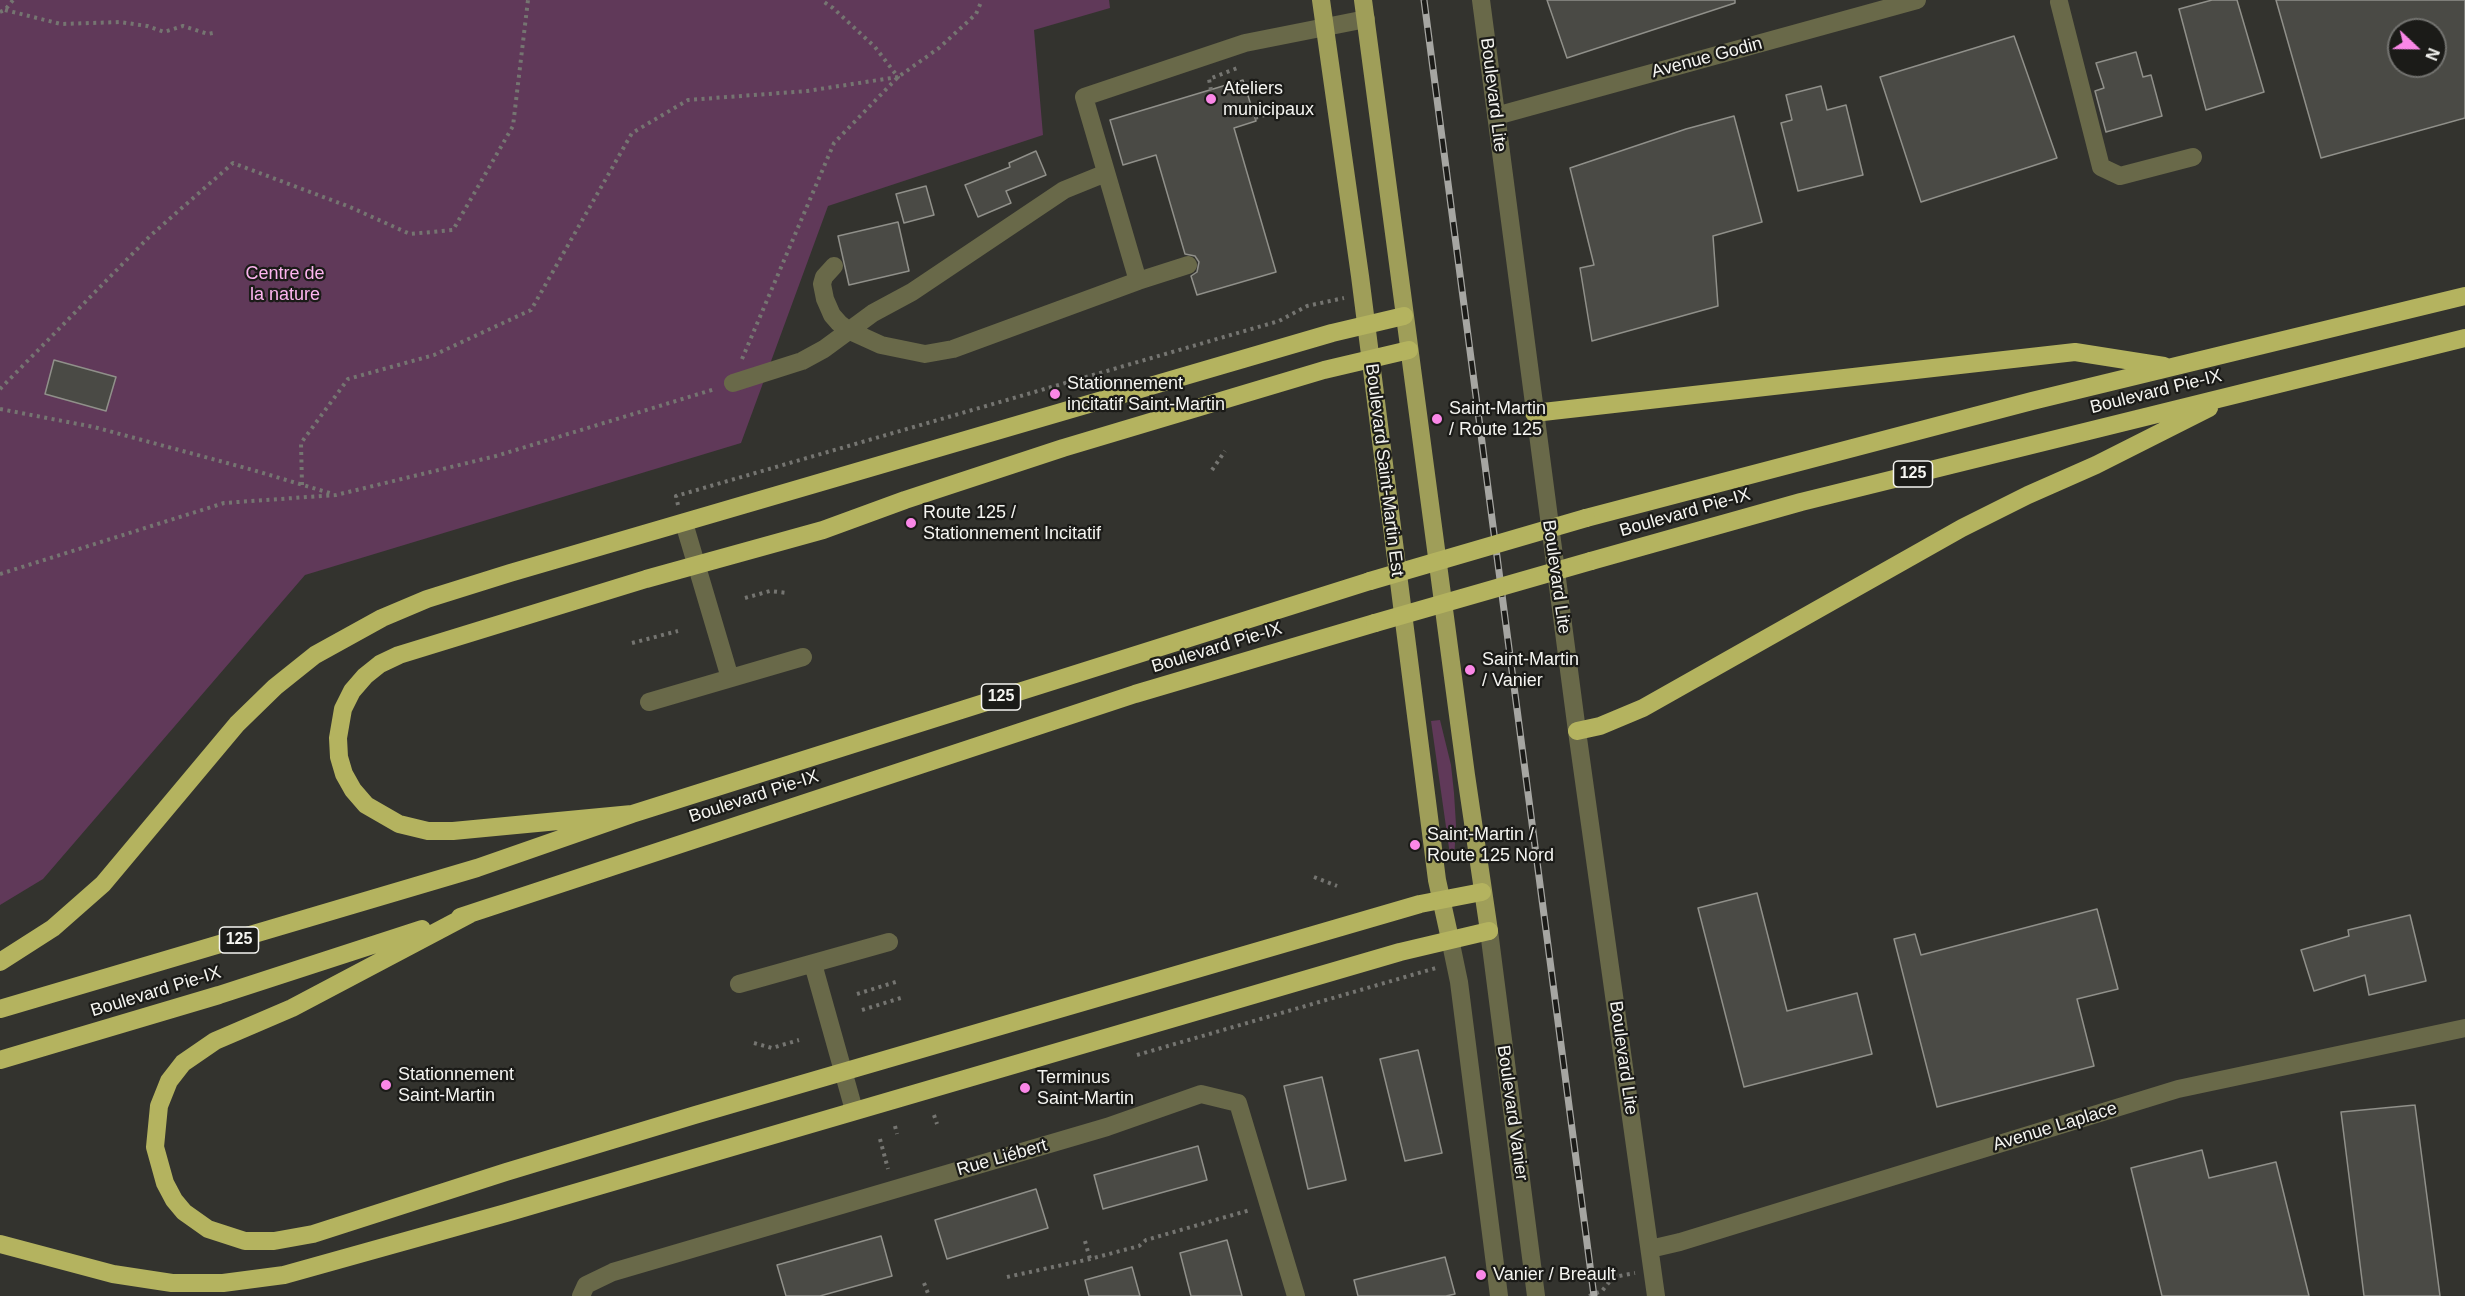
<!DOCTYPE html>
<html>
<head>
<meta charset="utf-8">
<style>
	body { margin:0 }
	#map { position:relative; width:2465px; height:1296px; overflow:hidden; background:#33332e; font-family:Arial,sans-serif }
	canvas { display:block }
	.north { position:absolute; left:2387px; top:18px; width:60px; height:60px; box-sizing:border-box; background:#1b1b18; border:2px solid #72726f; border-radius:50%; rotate:112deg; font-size:16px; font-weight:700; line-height:24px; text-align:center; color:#f5f5f1 }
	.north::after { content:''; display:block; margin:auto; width:21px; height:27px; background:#fa87e7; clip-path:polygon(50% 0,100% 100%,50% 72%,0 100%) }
</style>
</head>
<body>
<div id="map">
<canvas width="2465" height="1296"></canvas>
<div class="north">N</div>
</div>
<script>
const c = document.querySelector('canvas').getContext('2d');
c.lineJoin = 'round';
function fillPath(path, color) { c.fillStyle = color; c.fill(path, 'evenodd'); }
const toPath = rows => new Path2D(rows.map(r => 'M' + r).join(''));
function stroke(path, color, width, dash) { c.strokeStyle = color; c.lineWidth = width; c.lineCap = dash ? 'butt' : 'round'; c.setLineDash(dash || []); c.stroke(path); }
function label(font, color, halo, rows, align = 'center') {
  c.font = font + ' Arial,sans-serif'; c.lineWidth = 4.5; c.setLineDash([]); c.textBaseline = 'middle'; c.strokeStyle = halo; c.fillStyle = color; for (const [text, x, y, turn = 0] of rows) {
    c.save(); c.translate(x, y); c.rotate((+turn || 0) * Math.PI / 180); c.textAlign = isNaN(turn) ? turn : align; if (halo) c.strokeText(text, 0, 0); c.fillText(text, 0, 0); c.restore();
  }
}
fillPath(toPath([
	[0,0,1109,0,1110,8,1034,30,1043,135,828,206,741,443,305,575,43,879,0,905],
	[1440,720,1451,765,1454,793,1456,825,1454,861,1451,862,1431,721]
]), '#603959');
const building = toPath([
	[1547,0,1735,0,1735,3,1567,58,1547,0],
	[2212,0,2237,0,2264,92,2206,110,2179,9,2212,0],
	[2276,0,2465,0,2465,118,2321,158,2276,0],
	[2399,30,2435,30,2435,66,2399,66,2399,30],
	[2014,36,2057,158,1921,202,1880,77,2014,36],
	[2136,52,2143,77,2151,75,2162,116,2106,132,2095,91,2104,88,2096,63,2136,52],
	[1243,80,1256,121,1234,128,1276,272,1197,295,1191,276,1197,272,1199,262,1195,256,1185,254,1156,155,1123,165,1110,120,1243,80],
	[1821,86,1827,110,1846,105,1863,175,1798,191,1781,123,1792,120,1786,95,1821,86],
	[1734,116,1762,222,1713,236,1718,306,1592,341,1580,268,1594,265,1570,168,1686,129,1734,116],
	[1036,151,1046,175,1006,191,1011,203,978,217,965,185,1010,167,1009,163,1036,151],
	[926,186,934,215,904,223,896,194,926,186],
	[898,222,909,271,849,285,838,236,898,222],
	[54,360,116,377,106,411,45,394,54,360],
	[1757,893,1787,1011,1857,993,1872,1054,1744,1087,1698,908,1757,893],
	[2097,909,2118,989,2077,999,2094,1066,1937,1107,1894,939,1915,934,1921,955,2097,909],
	[2410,915,2426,981,2369,995,2365,975,2314,991,2301,950,2349,936,2348,930,2410,915],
	[1418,1050,1442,1153,1405,1161,1380,1059,1418,1050],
	[1322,1077,1346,1180,1308,1189,1284,1086,1322,1077],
	[2415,1105,2440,1296,2364,1296,2341,1112,2415,1105],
	[1198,1146,1207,1180,1103,1209,1094,1175,1198,1146],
	[2202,1150,2209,1178,2276,1162,2309,1296,2162,1296,2131,1168,2202,1150],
	[1036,1189,1048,1228,947,1259,935,1220,1036,1189],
	[881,1236,892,1276,820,1296,786,1296,777,1265,881,1236],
	[1227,1240,1242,1296,1191,1296,1180,1253,1227,1240],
	[1445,1257,1455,1294,1446,1296,1358,1296,1354,1280,1445,1257],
	[1132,1267,1140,1296,1089,1296,1085,1280,1132,1267]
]);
fillPath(building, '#4a4a45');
stroke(building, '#90908a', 1.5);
stroke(toPath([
	[5,10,61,24,120,22,147,26,164,32,183,26,208,34,213,33],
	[0,12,5,10,13,0],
	[1211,90,1209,79,1240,67],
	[1255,118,1278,111],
	[742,359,834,143,898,77,939,48,976,14,982,0],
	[0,389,150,236,233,163,350,207,410,234,453,230,513,126,528,0],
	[0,409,94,427,253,470,333,494],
	[1212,470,1225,451],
	[302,485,301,443,348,379,434,355,531,310,632,133,688,100,807,91,898,77,875,47,833,8,821,0],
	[678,505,676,496,1279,321,1307,306,1344,298],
	[0,574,224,503,336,495,496,456,715,389],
	[745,598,770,591,787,593],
	[632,643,678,631],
	[1314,877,1337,886],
	[857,994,899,981],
	[862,1010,904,997],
	[754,1043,772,1048,799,1040],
	[1137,1055,1436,968],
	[934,1115,937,1124],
	[895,1126,897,1134],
	[880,1139,888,1169],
	[1085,1241,1090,1259],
	[1007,1277,1090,1259,1139,1246,1146,1240,1250,1210],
	[924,1283,929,1296],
	[1589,1296,1602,1291,1610,1281,1619,1276,1635,1273]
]), '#757571', 4, [3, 4.5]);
stroke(toPath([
	[1481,0,1577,731,1656,1296],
	[2059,2,2101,167,2120,176,2193,157],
	[1496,116,1917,0],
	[834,266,824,277,822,284,825,299,832,315,839,323,848,330,881,345,925,354,953,349,1138,281,1084,97,1245,43,1366,19],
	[1138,281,1188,265],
	[733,383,802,361,824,349,873,313,912,292,1064,190,1106,173],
	[684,523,730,678],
	[649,702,803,657],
	[1489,931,1536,1296],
	[1450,939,1459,982,1499,1296],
	[813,964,854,1110],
	[739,984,889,942],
	[1650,1249,1680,1242,2178,1089,2465,1028],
	[581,1296,586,1285,613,1272,1107,1127,1201,1094,1238,1103,1296,1296]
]), '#696949', 18);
stroke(toPath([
	[1321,0,1360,276,1437,880,1450,939],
	[1363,0,1466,775,1489,931]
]), '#9f9e59', 18);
stroke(toPath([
	[1534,413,2075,352,2164,366],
	[1586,518,2032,401,2465,296],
	[1591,561,1801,502,2465,338],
	[1577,731,1600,726,1643,708,1962,528,2028,495,2096,465,2209,408],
	[632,814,453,831,428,831,399,824,366,805,353,790,344,774,339,757,338,738,343,709,352,691,365,676,380,664,399,655,646,579,823,530,905,500,1063,448,1324,370,1409,350],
	[470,914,292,1008,215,1041,183,1063,169,1081,159,1106,155,1147,165,1183,174,1200,184,1212,208,1229,245,1241,274,1241,313,1234,506,1172,695,1115,1420,904,1482,892],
	[460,917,1135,694,1375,623],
	[0,962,53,928,103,884,237,724,275,687,315,655,382,618,427,599,510,573,1332,333,1404,316],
	[0,1009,477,868,632,814,1370,581],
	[0,1060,219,995,422,929],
	[0,1244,113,1274,172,1283,223,1283,284,1275,506,1213,1400,952,1489,931]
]), '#b4b35f', 18);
const rail = toPath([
	[1424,0,1594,1296]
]);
stroke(rail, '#a6a6a2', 7);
stroke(rail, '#1b1b18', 4.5, [14]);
stroke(toPath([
	[1370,581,1586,518],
	[1375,623,1591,561]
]), '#b4b35f', 18);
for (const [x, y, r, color] of [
	[1211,99,6,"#fa87e7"],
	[1055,394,6,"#fa87e7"],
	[1437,419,6,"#fa87e7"],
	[911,523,6,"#fa87e7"],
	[1470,670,6,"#fa87e7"],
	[1415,845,6,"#fa87e7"],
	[386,1085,6,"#fa87e7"],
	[1025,1088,6,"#fa87e7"],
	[1481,1275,6,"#fa87e7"]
]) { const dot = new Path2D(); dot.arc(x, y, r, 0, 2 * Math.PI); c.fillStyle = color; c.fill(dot); stroke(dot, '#1b1b18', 2); }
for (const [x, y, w] of [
	[1913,474,39],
	[1001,697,39],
	[239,940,39]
]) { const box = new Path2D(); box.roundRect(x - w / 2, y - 13, w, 26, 4.5); c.fillStyle = '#1b1b18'; c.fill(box); stroke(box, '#f5f5f1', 1.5); }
label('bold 16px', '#f5f5f1', null, [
	["125",1913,474],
	["125",1001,697],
	["125",239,940]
]);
label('18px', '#f5f5f1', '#1b1b18', [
	["Avenue Godin",1707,58,-15],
	["Boulevard Lite",1493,95,83],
	["Boulevard Pie-IX",2156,392,-14],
	["Boulevard Saint-Martin Est",1384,470,83],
	["Boulevard Pie-IX",1685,513,-16],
	["Boulevard Lite",1556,577,82],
	["Boulevard Pie-IX",1217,648,-17],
	["Boulevard Pie-IX",754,797,-18],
	["Boulevard Pie-IX",156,992,-17],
	["Boulevard Lite",1623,1058,82],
	["Boulevard Vanier",1512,1113,82],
	["Avenue Laplace",2055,1127,-17],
	["Rue Liébert",1002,1158,-16]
]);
label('18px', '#f5f5f1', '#1b1b18', [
	["Ateliers",1223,89],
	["municipaux",1223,110],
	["Stationnement",1067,384],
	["incitatif Saint-Martin",1067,405],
	["Saint-Martin",1449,409],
	["/ Route 125",1449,430],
	["Route 125 /",923,513],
	["Stationnement Incitatif",923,534],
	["Saint-Martin",1482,660],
	["/ Vanier",1482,681],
	["Saint-Martin /",1427,835],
	["Route 125 Nord",1427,856],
	["Stationnement",398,1075],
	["Saint-Martin",398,1096],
	["Terminus",1037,1078],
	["Saint-Martin",1037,1099],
	["Vanier / Breault",1493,1275]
], 'left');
label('18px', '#fdb5ef', '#1b1b18', [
	["Centre de",285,274],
	["la nature",285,295]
]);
</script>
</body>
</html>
